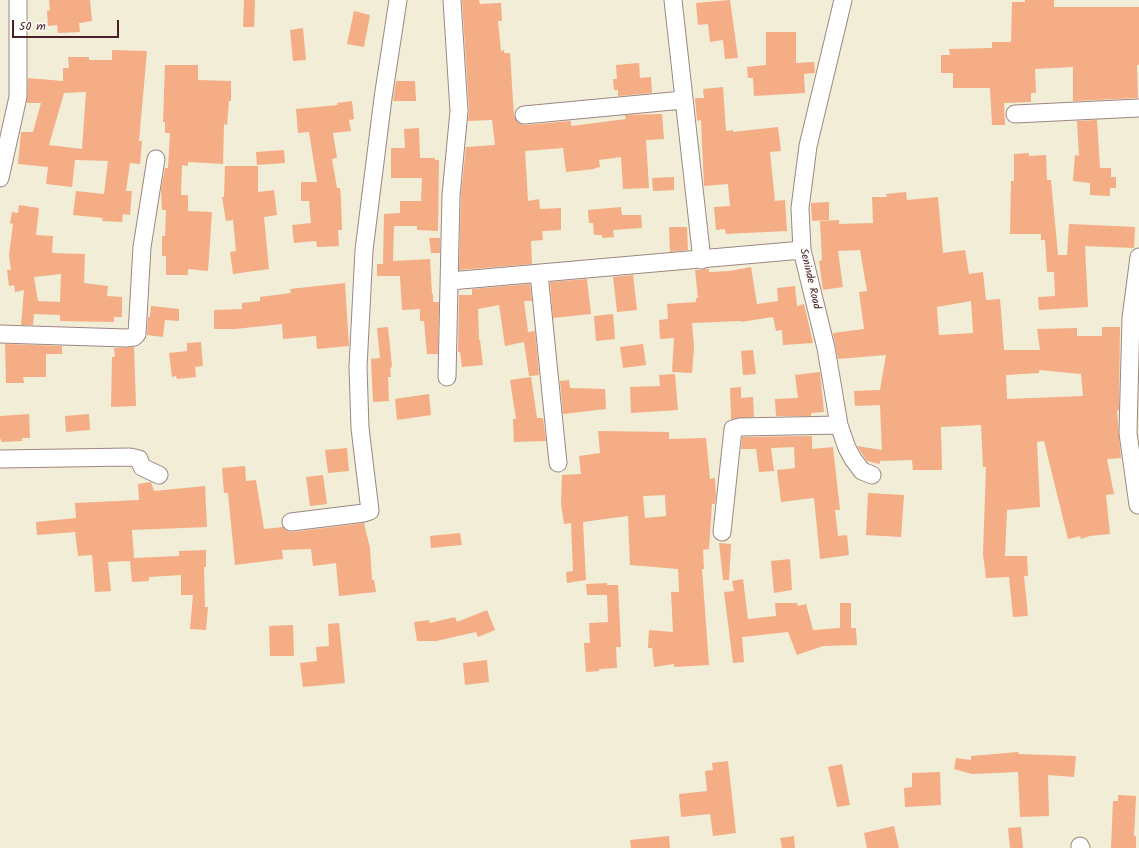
<!DOCTYPE html>
<html>
<head>
<meta charset="utf-8">
<style>
	body { margin:0 }
	#map { position:relative; width:1139px; height:848px; overflow:hidden; background:#f1edd7; font-family:Kalam,sans-serif }
	canvas { display:block }
	.scale { position:absolute; left:12px; top:20px; width:107px; height:18px; box-sizing:border-box; border:2px solid #4a1f2b; border-top:0; padding-left:5px; font-size:12px; line-height:14px; white-space:nowrap; color:#4a1f2b; -webkit-text-stroke:3px #fdfcf7; paint-order:stroke }
</style>
</head>
<body>
<div id="map">
<canvas width="1139" height="848"></canvas>
<div class="scale">50 m</div>
</div>
<script>
const c = document.querySelector('canvas').getContext('2d');
c.lineJoin = 'round';
function fillPath(path, color) { c.fillStyle = color; c.fill(path, 'evenodd'); }
const toPath = rows => new Path2D(rows.map(r => 'M' + r).join(''));
function stroke(path, color, width, dash) { c.strokeStyle = color; c.lineWidth = width; c.lineCap = dash ? 'butt' : 'round'; c.setLineDash(dash || []); c.stroke(path); }
function label(font, color, halo, rows, align = 'center') {
  c.font = font + ' Kalam,sans-serif'; c.lineWidth = 3; c.setLineDash([]); c.textBaseline = 'middle'; c.strokeStyle = halo; c.fillStyle = color; for (const [text, x, y, turn = 0] of rows) {
    c.save(); c.translate(x, y); c.rotate((+turn || 0) * Math.PI / 180); c.textAlign = isNaN(turn) ? turn : align; if (halo) c.strokeText(text, 0, 0); c.fillText(text, 0, 0); c.restore();
  }
}
fillPath(toPath([
	[49,0,90,0,92,21,79,23,80,32,58,33,57,25,48,26,47,11,50,10],
	[244,0,255,0,254,27,243,27],
	[462,0,479,0,480,4,501,3,502,21,498,21,501,51,504,50,504,53,510,53,514,116,520,124,525,125,571,121,571,126,626,119,625,115,662,114,664,139,646,140,649,188,623,189,621,157,599,160,600,167,595,168,595,169,566,172,563,148,525,151,528,201,539,199,540,209,561,208,561,230,542,231,543,240,531,241,532,264,459,270,461,193,466,147,495,145,492,120,468,121,469,110],
	[730,0,738,58,725,59,723,40,710,42,708,24,698,25,696,3],
	[1025,0,1054,0,1054,7,1139,7,1139,65,1137,65,1138,98,1073,101,1073,67,1035,69,1036,93,1031,93,1031,102,1004,103,1005,125,992,125,990,88,953,88,953,73,941,73,941,55,950,55,949,49,992,48,992,42,1011,42,1012,2,1025,2],
	[354,11,370,15,364,47,347,44],
	[303,28,306,60,293,61,290,30],
	[766,32,796,32,796,63,814,62,815,73,804,74,805,93,754,96,753,78,748,78,747,67,766,65],
	[112,50,147,51,139,141,142,141,140,164,130,163,126,191,132,191,130,215,123,214,122,222,102,221,103,218,73,215,76,191,104,194,108,161,75,160,72,187,46,184,48,167,18,164,21,132,33,132,41,103,27,103,28,78,63,81,63,68,69,68,68,57,89,57,89,60,112,60],
	[86,92,82,149,49,145,64,93],
	[639,63,640,78,651,77,652,93,618,96,618,90,614,90,613,79,617,79,616,65],
	[165,65,198,65,198,80,231,81,231,101,229,101,227,125,224,124,223,164,188,162,188,166,182,165,181,195,188,195,188,211,212,212,208,271,188,269,188,275,166,275,166,256,162,256,162,236,165,236,166,210,162,210,161,189,165,168,168,168,170,133,165,133,165,122,163,122],
	[396,81,415,81,416,101,393,101],
	[723,87,726,131,733,130,733,132,778,127,781,151,770,152,775,201,785,200,787,231,726,234,725,229,716,230,714,207,730,206,728,184,704,186,701,120,697,121,695,98,704,98,703,89],
	[352,101,354,119,349,120,351,131,333,133,337,158,332,159,337,188,340,188,341,200,342,230,338,230,339,246,317,247,316,241,294,243,292,225,311,223,309,201,301,201,301,182,317,182,309,132,298,133,296,109,338,105,337,103],
	[1097,120,1100,168,1111,168,1111,177,1116,177,1116,188,1110,188,1110,196,1090,195,1090,183,1073,181,1075,155,1079,156,1077,121],
	[419,128,420,158,435,158,435,160,439,160,438,231,417,230,417,226,394,226,393,261,430,259,432,294,433,294,433,302,439,302,438,354,427,354,424,321,420,321,420,309,402,310,400,276,377,276,377,264,383,264,384,214,400,213,400,201,421,201,422,178,391,178,391,148,405,148,404,129],
	[284,150,285,163,257,165,256,152],
	[1029,153,1029,156,1046,155,1047,180,1051,180,1058,255,1067,255,1069,224,1135,227,1134,248,1085,246,1088,307,1039,310,1038,297,1055,296,1054,272,1047,272,1045,240,1041,240,1041,234,1010,234,1011,181,1014,181,1014,154],
	[225,166,258,166,258,192,274,190,277,215,264,217,269,269,233,274,230,252,236,251,233,220,226,221,222,197,224,197],
	[674,177,674,190,653,191,652,178],
	[906,192,907,200,938,197,943,253,965,250,969,274,983,272,986,300,1000,299,1004,350,1040,350,1037,329,1077,328,1077,336,1102,336,1102,327,1120,327,1119,410,1117,411,1121,458,1107,459,1114,494,1106,495,1110,534,1090,536,1081,539,1080,536,1068,539,1044,441,1037,442,1040,507,1007,510,1005,556,1027,556,1028,576,1024,576,1028,616,1013,617,1009,577,986,578,983,554,986,467,983,467,981,425,941,427,942,470,913,470,912,460,880,461,880,464,867,461,857,446,882,450,880,405,855,406,854,391,880,390,886,355,838,359,833,333,864,329,859,292,867,291,860,250,838,251,843,287,823,290,819,261,822,260,820,221,839,220,839,224,873,223,872,197,887,197,886,194],
	[971,301,973,333,939,335,937,307],
	[1039,370,1081,374,1083,396,1007,399,1006,375,1039,373],
	[829,202,829,220,812,221,811,203],
	[19,205,39,208,36,235,53,236,52,253,85,254,84,283,108,286,107,296,122,297,122,317,114,317,114,322,60,321,60,315,34,314,33,325,21,325,24,290,15,292,14,285,9,286,7,270,11,270,9,255,13,224,10,223,12,212,18,213],
	[61,274,60,302,38,301,34,277],
	[621,207,622,215,641,215,642,228,613,230,614,237,602,238,602,235,594,235,593,223,589,223,588,210],
	[669,227,687,227,688,250,670,252],
	[429,238,440,238,440,253,431,253],
	[751,267,757,304,778,301,777,288,795,286,797,306,804,304,813,343,783,345,782,330,776,331,773,317,741,322,741,321,692,323,694,346,692,373,672,372,674,338,660,339,659,320,668,319,667,304,696,302,696,298,698,298,695,270,709,269,709,272,730,271],
	[633,275,637,310,617,312,613,277],
	[587,279,591,314,553,318,550,282],
	[345,283,349,346,317,349,316,336,283,339,282,324,235,329,214,329,214,310,242,309,242,303,260,301,260,297,291,293,290,289],
	[530,284,532,301,524,301,528,332,535,331,539,375,529,376,524,342,505,346,499,305,478,309,479,340,480,340,483,365,462,367,460,352,458,352,459,295,472,295,472,289],
	[151,306,179,309,179,321,165,320,163,337,147,335,148,317,150,317],
	[613,314,615,339,596,341,594,316],
	[388,327,392,367,390,368,391,377,388,377,389,401,373,402,371,359,380,358,377,328],
	[201,342,203,366,195,367,196,377,177,379,176,376,172,377,169,353,187,351,187,343],
	[5,344,62,346,62,354,46,354,46,377,23,377,24,383,6,383],
	[643,344,646,365,623,368,620,347],
	[134,347,136,406,111,407,112,357,115,357,114,348],
	[753,350,756,374,743,375,741,351],
	[820,372,824,412,811,413,811,416,776,416,775,399,798,398,795,375],
	[675,374,678,410,631,413,630,387,660,386,659,375],
	[531,377,537,418,543,418,546,441,514,442,513,419,516,419,510,380],
	[569,380,570,388,605,389,606,409,563,414,560,381],
	[741,387,741,398,753,397,754,417,731,419,730,388],
	[429,394,431,415,397,420,395,399],
	[29,414,30,438,22,438,22,441,2,442,0,438,0,416],
	[89,414,90,430,66,432,65,416],
	[598,431,669,432,669,439,706,438,710,479,715,478,716,495,715,504,712,504,709,549,703,550,704,569,702,569,709,665,674,667,674,664,654,667,652,648,648,648,649,630,673,632,671,592,679,592,678,569,630,565,628,516,583,522,586,580,567,583,566,572,573,571,571,523,564,524,561,504,562,475,581,474,579,456,600,453],
	[665,495,666,516,645,518,643,496],
	[812,436,812,449,833,447,840,510,835,510,838,536,847,535,849,555,820,559,814,498,781,502,777,470,795,468,794,447,771,448,774,471,759,472,756,449,741,449,742,437],
	[347,448,349,471,328,473,325,450],
	[245,466,246,481,256,480,264,529,283,527,287,531,292,532,364,523,370,548,372,580,374,580,376,592,339,596,336,563,313,566,311,549,282,550,283,559,235,565,228,493,224,493,222,468],
	[323,475,327,504,310,506,306,477],
	[151,482,154,491,205,486,207,527,132,530,134,558,179,556,179,551,206,550,206,567,204,567,205,607,208,607,206,630,190,629,193,595,181,595,181,575,149,577,149,581,132,582,130,561,108,562,111,591,95,592,92,555,78,556,75,532,37,535,36,522,76,518,75,503,139,500,138,484],
	[868,493,904,495,901,537,866,535],
	[460,533,462,545,431,548,430,536],
	[719,543,731,544,729,580,723,580],
	[790,559,792,590,774,593,771,561],
	[743,579,748,619,776,616,775,603,797,603,798,606,806,604,813,630,840,628,840,603,851,603,851,628,856,628,857,645,823,646,797,655,788,632,742,637,744,662,733,663,724,592,734,591,732,581],
	[607,583,607,585,618,585,621,647,616,647,617,668,599,669,599,671,586,672,584,643,590,643,589,623,608,622,607,595,587,595,586,584],
	[487,610,495,630,478,637,476,632,436,641,417,641,414,622,429,620,430,623,455,617,457,622],
	[339,623,345,683,303,687,300,663,317,661,316,647,329,646,328,624],
	[293,625,294,656,270,656,269,626],
	[487,660,489,682,465,685,463,663],
	[1018,752,1019,754,1076,756,1074,777,1048,775,1049,816,1020,817,1018,772,972,774,954,769,956,758,971,760,971,756],
	[728,761,736,833,713,836,710,814,681,817,679,794,707,791,705,771,713,770,712,763],
	[842,764,850,805,837,807,828,767],
	[940,772,941,805,905,807,904,788,912,787,912,773],
	[1118,795,1136,796,1134,836,1136,836,1136,848,1111,848,1113,801,1118,801],
	[894,826,899,848,867,848,864,833],
	[1021,827,1023,848,1010,848,1008,828],
	[669,836,670,848,631,848,630,840],
	[794,836,795,848,782,848,780,838]
]), '#f4ad85');
const minor = toPath([
	[673,0,702,260],
	[843,0,808,146,800,208,802,250,826,348,839,425,847,448,853,459,862,471,872,475],
	[1015,114,1139,108],
	[524,115,683,100],
	[0,178,18,97,18,0],
	[539,274,558,463],
	[450,281,802,250],
	[0,334,126,338,134,337,137,334,142,247,156,159],
	[447,377,451,195,459,111,452,0],
	[0,459,130,457,139,459,142,467,159,475],
	[1138,505,1128,433,1131,318,1139,257],
	[291,522,364,513,370,511,360,428,358,367,364,250,383,98,398,0],
	[722,532,733,429,740,427,839,425],
	[1080,846,1081,848]
]);
stroke(minor, '#9e8681', 19);
stroke(minor, '#fff', 17);
label('11px', '#4a1f2b', '#fdfcf7', [
	["Seninde Road",809,279,77]
]);
</script>
</body>
</html>
